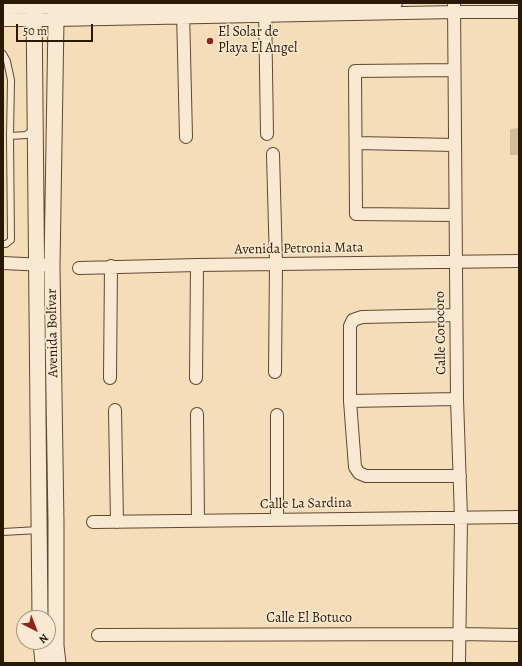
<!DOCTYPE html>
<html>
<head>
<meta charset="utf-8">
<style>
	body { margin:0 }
	#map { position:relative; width:522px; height:666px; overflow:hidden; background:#f6ddb9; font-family:Alegreya,serif }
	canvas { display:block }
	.frame { position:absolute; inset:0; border:4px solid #2b1803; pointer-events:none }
	.north { position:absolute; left:16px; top:610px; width:40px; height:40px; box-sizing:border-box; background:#f9e9d2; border:1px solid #a7957f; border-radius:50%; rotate:138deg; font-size:11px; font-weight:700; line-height:16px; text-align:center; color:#2b1803 }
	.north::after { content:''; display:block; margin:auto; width:14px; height:18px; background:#8f2418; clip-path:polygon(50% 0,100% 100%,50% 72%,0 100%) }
	.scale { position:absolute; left:16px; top:24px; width:77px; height:18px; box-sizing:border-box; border:2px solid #2b1803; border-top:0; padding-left:5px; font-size:12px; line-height:14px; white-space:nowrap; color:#2b1803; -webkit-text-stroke:3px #f9e9d2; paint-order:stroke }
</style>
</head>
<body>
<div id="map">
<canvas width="522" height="666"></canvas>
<div class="frame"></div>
<div class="north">N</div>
<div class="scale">50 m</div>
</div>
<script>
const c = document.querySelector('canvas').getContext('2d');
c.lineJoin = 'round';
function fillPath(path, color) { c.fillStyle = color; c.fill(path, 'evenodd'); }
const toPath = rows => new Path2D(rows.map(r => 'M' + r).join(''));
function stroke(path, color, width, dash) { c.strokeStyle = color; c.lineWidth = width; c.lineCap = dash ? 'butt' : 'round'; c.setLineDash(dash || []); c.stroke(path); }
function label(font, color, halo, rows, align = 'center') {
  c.font = font + ' Alegreya,serif'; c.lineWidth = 3; c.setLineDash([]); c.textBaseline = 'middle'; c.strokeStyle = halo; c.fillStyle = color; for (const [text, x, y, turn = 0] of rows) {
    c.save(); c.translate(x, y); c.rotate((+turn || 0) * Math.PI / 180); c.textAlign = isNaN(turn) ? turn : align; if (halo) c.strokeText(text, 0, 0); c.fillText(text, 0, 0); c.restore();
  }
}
fillPath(toPath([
	[519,128,519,155,510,155,510,129]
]), '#d3bc9a');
const service = toPath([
	[3,54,7,61,11,80,10,136,11,240,6,244,3,244],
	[10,136,26,135,33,130],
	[3,532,39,530]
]);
const minor = toPath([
	[454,3,457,399,461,518,459,663],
	[3,8,243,7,396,3],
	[265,8,267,134],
	[183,11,186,137],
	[3,20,56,20,454,12,519,12],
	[454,70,355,71,356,214,455,215],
	[356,143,455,145],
	[273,154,276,264,275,372],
	[3,263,45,265],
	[79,268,197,265,519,261],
	[456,315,362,317,353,320,350,326,350,401,355,467,359,473,366,476,460,476],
	[110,378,111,266],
	[196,378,197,265],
	[350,401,457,399],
	[115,410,117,522],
	[197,414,198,521],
	[277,415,277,520],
	[93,522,519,517],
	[98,635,459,634,519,635]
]);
const tertiary = toPath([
	[34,3,40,618],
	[55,3,56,20,52,266,56,523,56,646,58,663],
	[41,642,43,663]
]);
stroke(service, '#5e4930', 8);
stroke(minor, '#5e4930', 14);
stroke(tertiary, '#5e4930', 17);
stroke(service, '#f9e9d2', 6);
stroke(minor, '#f9e9d2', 12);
stroke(tertiary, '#f9e9d2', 15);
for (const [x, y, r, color] of [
	[210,41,4,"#8f2418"]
]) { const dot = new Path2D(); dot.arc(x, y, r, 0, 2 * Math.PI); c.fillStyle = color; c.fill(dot); stroke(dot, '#f9e9d2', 1.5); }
label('14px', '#2b1803', '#f9e9d2', [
	["El Solar de",218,33],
	["Playa El Angel",218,49]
], 'left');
label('14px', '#2b1803', '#f9e9d2', [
	["Avenida Petronia Mata",299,249,-1],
	["Avenida Bolívar",53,333,-91],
	["Calle Corocoro",441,333,-91],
	["Calle La Sardina",306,504,-1],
	["Calle El Botuco",309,619]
]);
</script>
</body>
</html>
